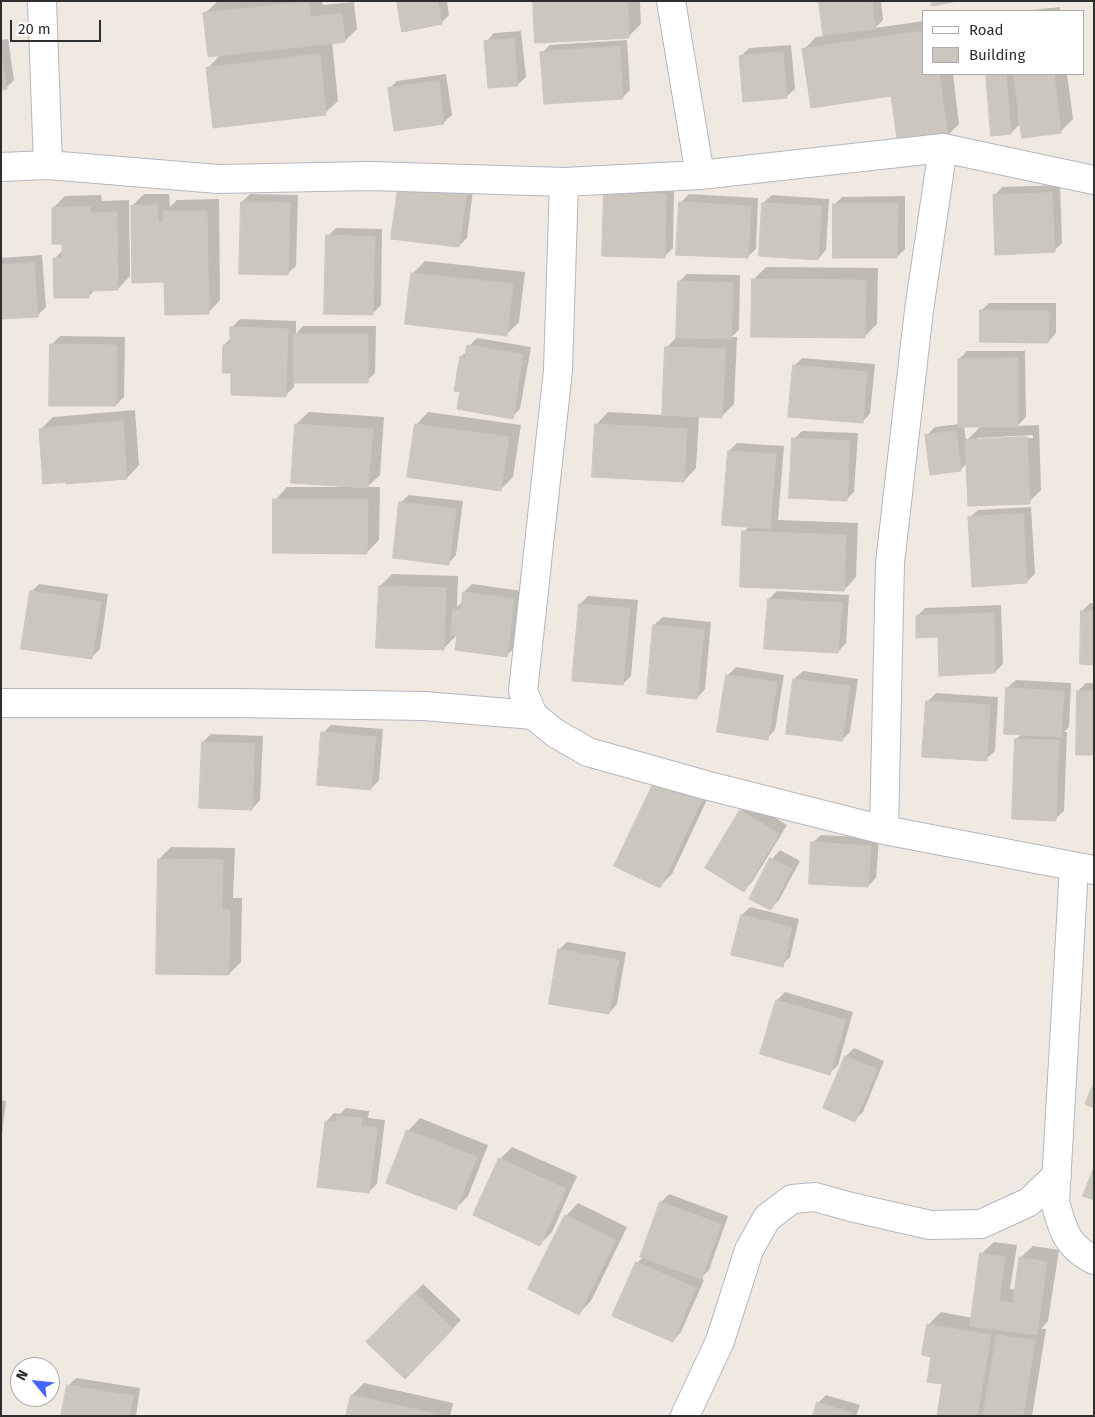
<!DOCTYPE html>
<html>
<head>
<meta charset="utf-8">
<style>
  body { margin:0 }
  #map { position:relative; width:1095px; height:1417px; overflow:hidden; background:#efe9e1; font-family:"Fira Sans",sans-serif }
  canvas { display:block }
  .frame { position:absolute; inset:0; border:2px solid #2e2e2e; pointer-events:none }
  .legend { position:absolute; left:922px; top:10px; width:162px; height:65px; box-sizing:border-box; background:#fff; border:1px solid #ababab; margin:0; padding:6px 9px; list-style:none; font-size:15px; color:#2e2e2e }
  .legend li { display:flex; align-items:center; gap:10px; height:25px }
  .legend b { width:25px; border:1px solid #ababab }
  .north { position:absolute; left:10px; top:1357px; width:50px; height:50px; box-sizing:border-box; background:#fff; border:1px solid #ababab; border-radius:50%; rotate:298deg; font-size:14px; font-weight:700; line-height:20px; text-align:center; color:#2e2e2e }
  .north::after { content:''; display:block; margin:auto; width:18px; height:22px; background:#4264fb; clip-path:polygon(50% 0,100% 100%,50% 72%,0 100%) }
  .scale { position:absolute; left:10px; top:20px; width:91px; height:22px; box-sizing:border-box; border:2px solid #2e2e2e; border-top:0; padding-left:6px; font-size:15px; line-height:18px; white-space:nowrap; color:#2e2e2e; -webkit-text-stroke:4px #fff; paint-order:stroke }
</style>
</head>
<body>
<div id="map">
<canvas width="1095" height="1417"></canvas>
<div class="frame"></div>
<ul class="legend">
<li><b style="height:6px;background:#fff"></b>Road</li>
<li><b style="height:14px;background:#cbc7bf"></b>Building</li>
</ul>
<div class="north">N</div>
<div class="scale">20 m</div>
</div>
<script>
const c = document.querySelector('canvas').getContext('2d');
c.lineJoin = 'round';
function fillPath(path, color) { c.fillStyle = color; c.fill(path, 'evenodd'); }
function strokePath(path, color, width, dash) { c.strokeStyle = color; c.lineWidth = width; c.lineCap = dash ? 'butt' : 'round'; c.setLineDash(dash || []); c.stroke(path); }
fillPath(new Path2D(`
  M322,1L323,5L354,2L357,29L345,41L332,42L338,101L325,113L208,68L221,54L204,14L217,2Z
  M398,1H447L449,15L441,23Z
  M534,1H640L641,24L629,36Z
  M821,1H881L883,20L875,28L924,21V74H953L959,124L947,136L892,95L803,50L816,37L824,36Z
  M1060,7V11H1022Z
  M521,31L526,77L517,85L486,42L494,33Z
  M8,39L14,80L6,88L1,89V40Z
  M627,40L630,90L622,98L542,53L550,45Z
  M791,45L795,89L786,97L741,56L749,48Z
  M446,74L452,115L443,123L389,89L397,81Z
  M987,74H1067L1073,119L1060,132L1020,109L1018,110L1019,125L1011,133L992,135Z
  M474,182L467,238L459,246L393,238Z
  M1060,185L1062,243L1054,251L994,196L1002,187Z
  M674,186L673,248L664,257L605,193Z
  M144,194H169L170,207L177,200L219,199L220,300L208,313L166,281L132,206Z
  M250,194L298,195L296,266L287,274L242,202Z
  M689,194L758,198L756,249L747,257L681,202Z
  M101,195L102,201L129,200L130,276L118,289H96L89,296L54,259L63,250V243L53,208L65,196Z
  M772,195L829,199L826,250L818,259L763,203Z
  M905,196V249L897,257L834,205L842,197Z
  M336,228L382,229L381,305L372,314L328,236Z
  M42,255L46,307L38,315L1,318V258Z
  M425,261L525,272L519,322L507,334L413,273Z
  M766,267L878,268L877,324L865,336L753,280Z
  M687,274L740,275L739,330L731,337H737L734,404L722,416L699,415L696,468L684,481L596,425L608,412L663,415L666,348L678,336L679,282Z
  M989,303H1056V333L1048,342L981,311Z
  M240,319L296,321V334L303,326H376L375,373L367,381L294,382V387L286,395L233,372L224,345L231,338V328Z
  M60,336L125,337L124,397L116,405L51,345Z
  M477,338L531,347L520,409L512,417L462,391L461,357L468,350L469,346Z
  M967,351H1025L1026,417L1017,426L1039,425L1041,490L1029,502L967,463L960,470L927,435L935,427L959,424V359ZM964,426H981L966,441ZM1033,435V438L977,441V438Z
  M802,358L875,364L870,414L862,422L794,366Z
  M135,410L139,465L127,478L40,430L53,417Z
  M309,412L384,417L380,475L367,487H380L379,540L367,552L275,500L287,487H343V485L296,424Z
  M428,412L521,425L513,477L501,489L416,425Z
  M802,431L858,433L854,492L846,500L794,439Z
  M737,443L784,446L778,520L858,523L856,577L844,590L744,532L749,526L729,451Z
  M409,495L463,501L456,555L448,564L400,503Z
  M1031,507L1035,574L1026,582L969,518L978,510Z
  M392,574L458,576L457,607L463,601L464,592L472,584L522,591L514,648L506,656L456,633V636L443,649L380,586Z
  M39,584L108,594L100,649L92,657L31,592Z
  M777,591L849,595L846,643L838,652L769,599Z
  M588,596L638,600L631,676L623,684L580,604Z
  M1090,603H1094V663L1082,611Z
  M1001,605L1003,664L995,672L939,636L917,616L925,608Z
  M663,617L711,622L705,689L697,698L654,625Z
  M736,667L784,675L775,730L767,738L727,676Z
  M803,671L858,679L850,732L842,740L794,679Z
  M1016,680L1071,683L1069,727L1064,732H1067L1064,811L1055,819L1016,739L1022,734L1007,688Z
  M1086,683H1094V754L1078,691Z
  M936,693L998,697L995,751L986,759L928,701Z
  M331,725L383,729L379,780L371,789L323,733Z
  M211,734L263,736L260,800L252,809L203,742Z
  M657,779L713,787L672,874L659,887Z
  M749,802L787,825L752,882L744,890L706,867L741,811Z
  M821,835L879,838L876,878L868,886L812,843Z
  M171,847L235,848L233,898H242L241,962L229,974L159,859Z
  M780,850L800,861L779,900L771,908L751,898L772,859Z
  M750,907L799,919L790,957L782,965L742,915Z
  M567,942L626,952L617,1004L609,1013L559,950Z
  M785,992L853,1012L838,1065L830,1073L761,1053L777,1000Z
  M854,1048L884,1061L863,1112L854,1120L824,1107L846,1056Z
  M1,1100L6,1101L1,1143Z
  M346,1108L369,1111L368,1118L385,1120L377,1184L369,1192L326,1122L334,1113L340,1114Z
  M420,1118L488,1145L468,1196L456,1208L408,1131Z
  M512,1147L577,1176L552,1232L540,1244L500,1159Z
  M669,1194L728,1216L709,1270L701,1278L704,1280L681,1332L673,1341L637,1263L643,1257L661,1202Z
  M578,1203L627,1227L591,1301L579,1313L566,1216Z
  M994,1242L1017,1245L1010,1289L1016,1290L1020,1258L1033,1246L1059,1250L1048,1321L1041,1329H1046L1032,1416H938L944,1383L932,1356L928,1325L941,1312L973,1318L981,1254Z
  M423,1284L461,1320L405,1377L368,1342Z
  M76,1378L140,1388L136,1416H63L68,1386Z
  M364,1383L453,1403L450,1416H348L352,1395Z
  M826,1395L860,1405L856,1416H814L818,1403Z`), '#0003');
const building = new Path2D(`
  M397,1H438L442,24L402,32Z
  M533,1H628L629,38L535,43Z
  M819,1H872L875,29L823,35Z
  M931,1H958L932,6Z
  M309,2L311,17L342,13L345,42L208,57L203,13Z
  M924,31V74H939L948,137L898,145L891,96L811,108L802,49Z
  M514,39L518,86L488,88L484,41Z
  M620,47L623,99L544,104L540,52Z
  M783,52L787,98L743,102L739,56Z
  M1,53L7,89L1,90Z
  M320,54L326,115L213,128L206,68Z
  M986,74H1006L1011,134L991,136Z
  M1014,74H1054L1061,133L1022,138Z
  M439,81L444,124L394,131L388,88Z
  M399,181L467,190L459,247L391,239Z
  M604,192L666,194L665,258L602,256Z
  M1052,193L1055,252L995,255L993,195Z
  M241,202L290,203L288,275L239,274Z
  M679,202L751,206L748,258L676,255Z
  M762,203L822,206L818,260L759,256Z
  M833,204H898L897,258H833Z
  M158,205V222H163V211H207L209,314L165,315L164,282L132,283L131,206Z
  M90,207V213L117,212L118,290L89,291V298H54L53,258H62V244H52V208Z
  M326,235L375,237L373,315L324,314Z
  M34,263L38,317L1,319V265Z
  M411,273L513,284L507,336L405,324Z
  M752,279L866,280L865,338L751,337Z
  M678,281L733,283L731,339L676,338Z
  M980,310L1049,311L1048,343L980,342Z
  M230,327L288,329L286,397L231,395V373H222L223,345L230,344Z
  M294,334H368V383H294Z
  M50,344L117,345L116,406H49Z
  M467,345L523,354L513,419L457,409L460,392L454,391L460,356L465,358Z
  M665,347L726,349L722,418L662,415Z
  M1018,358V427H958V359Z
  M793,365L867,372L863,423L788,417Z
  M123,421L127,479L66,484V482L43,484L39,429Z
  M295,424L373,429L368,488L291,483Z
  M415,424L509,437L501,491L407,477Z
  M595,424L687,429L684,482L592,477Z
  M956,431L961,471L930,475L925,435Z
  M1027,437L1030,504L968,506L965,440Z
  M792,438L850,441L847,501L789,498Z
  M728,451L776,454L770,529L722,525Z
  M273,499H368L367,554L273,553Z
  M399,502L456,509L449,565L393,558Z
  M1023,514L1027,583L972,587L968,517Z
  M742,531L846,535L844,591L740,587Z
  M379,586L446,588L444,650L376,648Z
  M30,591L101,602L92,659L21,649Z
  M463,592L514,599L507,657L455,650L457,635L450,634L453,609L461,610Z
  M768,599L842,603L838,653L764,649Z
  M579,604L630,608L623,685L572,681Z
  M1081,611H1094V665L1080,664Z
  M994,613L995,673L939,676L938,637L916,638V616Z
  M653,625L704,630L697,699L647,694Z
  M726,675L777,682L768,740L717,732Z
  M793,679L850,686L842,741L786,734Z
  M1006,688L1064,691L1061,737L1004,734Z
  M1077,691H1094V755H1076Z
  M926,701L990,705L987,761L922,757Z
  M321,732L376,737L371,790L317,785Z
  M1015,739L1059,740L1056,821L1012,819Z
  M202,742L255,744L252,810L199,808Z
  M656,778L702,800L660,888L614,866Z
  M740,810L779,834L744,892L705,868Z
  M811,842L871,846L868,887L809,884Z
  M770,858L792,869L771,910L749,899Z
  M158,859L223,860L222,910H230L229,975L156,974Z
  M741,915L792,927L783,967L731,955Z
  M558,949L619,960L609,1014L549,1004Z
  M776,1000L846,1020L830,1075L760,1054Z
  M845,1056L877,1069L855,1122L823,1108Z
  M1094,1083V1108L1085,1104Z
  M337,1116L362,1118L361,1126L377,1128L369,1193L317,1187L325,1121L336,1122Z
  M407,1130L477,1157L456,1210L386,1183Z
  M499,1158L566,1189L540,1246L473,1215Z
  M1094,1168V1200L1083,1196Z
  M660,1202L721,1224L702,1279L640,1257Z
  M565,1215L616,1240L579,1315L528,1289Z
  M980,1253L1005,1257L999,1301L1013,1303L1019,1257L1047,1262L1037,1335L970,1326Z
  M636,1262L696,1288L673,1342L612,1316Z
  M415,1292L453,1329L405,1379L366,1342Z
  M927,1324L991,1335L977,1416H937L942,1384L927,1382L931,1357L922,1355Z
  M997,1335L1035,1341L1023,1416H983Z
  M67,1385L133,1396L129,1416H61Z
  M351,1395L442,1415V1416H346Z
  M817,1402L852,1413L851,1416H813Z`);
fillPath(building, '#cbc7bf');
strokePath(building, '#cbc5ba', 1);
const minor = new Path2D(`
  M42,1L48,165
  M671,1L700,175
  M1,167L48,165L218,179L370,176L564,182L700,175L943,148L1094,180
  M564,182L558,370L523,691L533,715L555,733L588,752L709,786L884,830L1094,870
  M1,703H235L424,706L533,715
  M884,830L890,563L919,310L943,148
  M1074,867L1055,1202C1063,1230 1066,1246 1094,1260
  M685,1416L720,1341L749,1250L767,1218L792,1199L815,1197L851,1207L930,1225L981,1224L1029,1202L1057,1175`);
strokePath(minor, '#b4b7c1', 30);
strokePath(minor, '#fff', 28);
</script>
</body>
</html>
